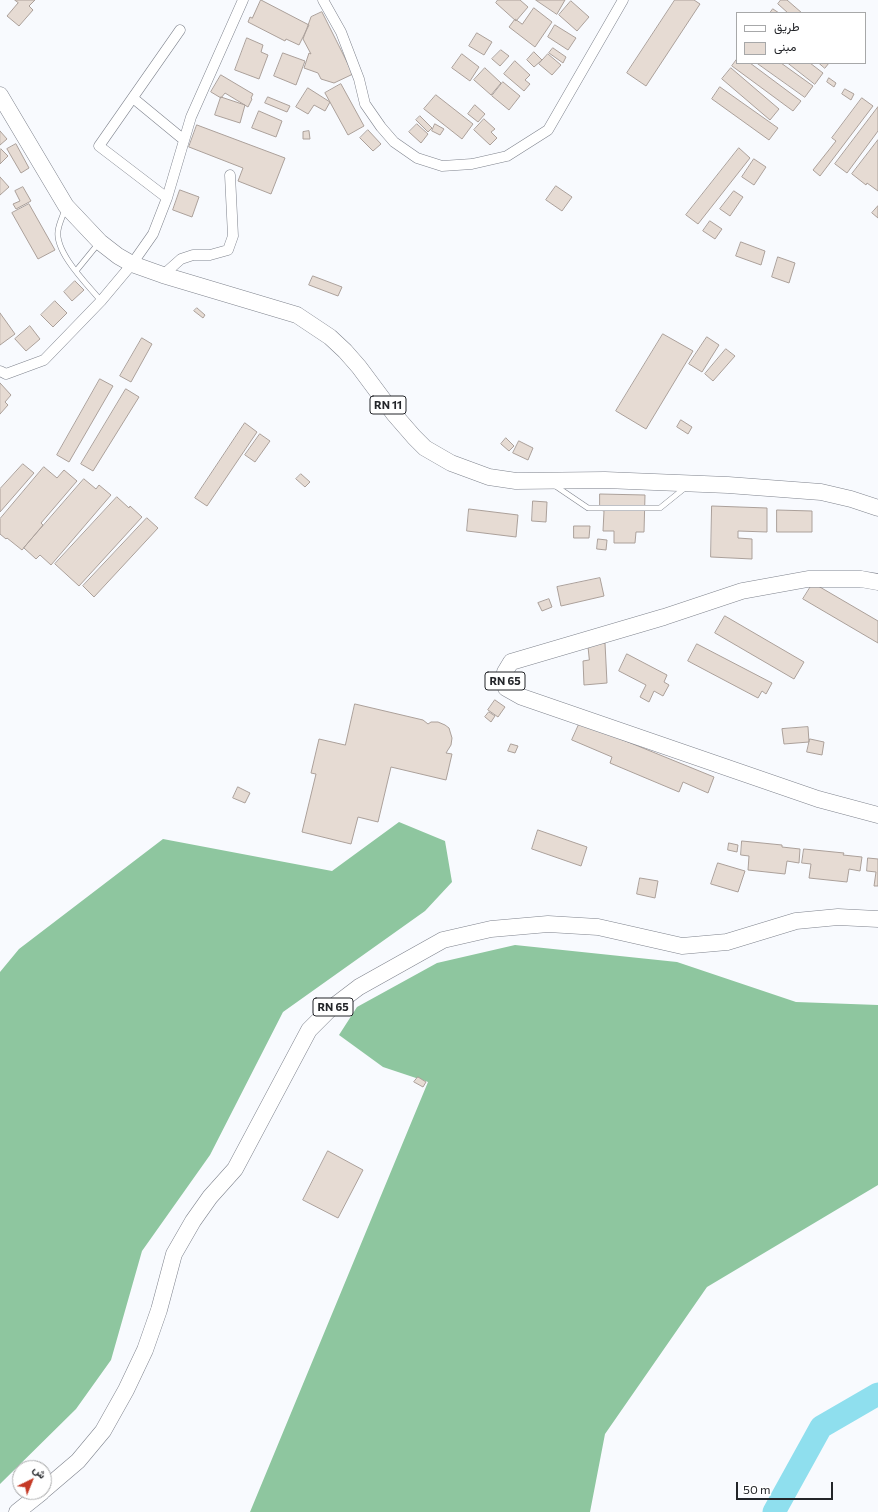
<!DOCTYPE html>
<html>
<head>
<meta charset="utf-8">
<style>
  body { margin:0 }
  #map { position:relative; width:878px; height:1512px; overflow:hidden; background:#f8fafe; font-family:Commissioner,Vazirmatn,sans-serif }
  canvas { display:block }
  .legend { position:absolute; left:736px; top:12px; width:130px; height:52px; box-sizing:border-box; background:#fff; border:1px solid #a7a8a9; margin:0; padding:5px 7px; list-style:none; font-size:12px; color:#232529 }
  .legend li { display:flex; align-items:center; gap:8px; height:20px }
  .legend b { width:20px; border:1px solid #a7a8a9 }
  .north { position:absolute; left:12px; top:1460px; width:40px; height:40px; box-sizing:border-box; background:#fff; border:1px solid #a7a8a9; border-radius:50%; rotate:43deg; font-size:11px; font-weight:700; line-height:16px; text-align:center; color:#232529 }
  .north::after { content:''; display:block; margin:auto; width:14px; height:18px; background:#c53925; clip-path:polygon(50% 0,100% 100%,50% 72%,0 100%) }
  .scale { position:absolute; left:736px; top:1482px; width:97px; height:18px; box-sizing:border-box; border:2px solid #232529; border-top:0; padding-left:5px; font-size:12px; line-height:14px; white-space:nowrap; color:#232529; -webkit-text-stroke:3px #fff; paint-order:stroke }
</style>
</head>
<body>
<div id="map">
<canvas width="878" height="1512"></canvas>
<ul class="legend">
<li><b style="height:5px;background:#fff"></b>طريق</li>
<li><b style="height:11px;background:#e6dbd3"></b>مبنى</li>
</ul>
<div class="north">ش</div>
<div class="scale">50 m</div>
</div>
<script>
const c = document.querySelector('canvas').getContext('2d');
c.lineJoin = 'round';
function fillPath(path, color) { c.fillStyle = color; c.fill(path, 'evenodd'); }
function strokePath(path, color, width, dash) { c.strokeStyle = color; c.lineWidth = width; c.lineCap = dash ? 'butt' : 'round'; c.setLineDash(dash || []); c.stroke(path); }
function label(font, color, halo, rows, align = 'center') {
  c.font = font + ' Commissioner,sans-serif'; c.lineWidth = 3; c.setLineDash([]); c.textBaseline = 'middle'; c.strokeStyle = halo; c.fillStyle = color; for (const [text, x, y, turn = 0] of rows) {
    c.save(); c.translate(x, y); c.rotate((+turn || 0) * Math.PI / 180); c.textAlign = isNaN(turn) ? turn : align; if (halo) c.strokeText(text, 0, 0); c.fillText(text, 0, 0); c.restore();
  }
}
fillPath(new Path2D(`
  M399,822L445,841L452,882L425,911L283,1012L210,1155L142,1251L111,1360L76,1409L0,1484V972L19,949L163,839L332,871Z
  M515,945L677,962L796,1002L878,1005V1185L707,1287L605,1434L590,1512H250L428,1082L383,1067L339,1035L357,1007L437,963Z`), '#8ec69f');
strokePath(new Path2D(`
  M774,1512L821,1427L878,1394`), '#8fdfee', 23);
const building = new Path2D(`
  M15,0H35L29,6L33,10L19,26L7,16L18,3Z
  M261,0L309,25L299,45L286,39L285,41L248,22L250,17L252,18Z
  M498,0H520L528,7L516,21L496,3Z
  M536,0H565L557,14Z
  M675,0H694L700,4L646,86L627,73Z
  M781,0H787L802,13H788L778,4Z
  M571,1L589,17L577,31L559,15Z
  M534,8L552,22L535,47L509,27L515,19L522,24Z
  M773,9L779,13H770Z
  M322,12L353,74L334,83L321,79L318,73L304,68L309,53L311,54L303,39L311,17Z
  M555,25L576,38L568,50L548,37Z
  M477,33L492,42L484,55L469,46Z
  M247,38L263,45L261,52L268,55L259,79L235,70Z
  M553,48L566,57L563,63L549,53Z
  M501,50L509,56L500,66L492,59Z
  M534,52L542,60L534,67L527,60Z
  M283,53L305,61L296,85L274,76Z
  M462,54L479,67L470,81L452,68Z
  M548,54L561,65L552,75L539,64Z
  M737,59V63H750L801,101L793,111L732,66Z
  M515,61L530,75L525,80L530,84L524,91L504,74Z
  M757,63H781L813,86L805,97Z
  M788,63H810L823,73L815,84Z
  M819,63H829L825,68Z
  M485,68L501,83L491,95L474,80Z
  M731,68L779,109L770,120L722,79Z
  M221,75L253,94L251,98L252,99L248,107L225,93L221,98L211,92Z
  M829,78L836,83L834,87L827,82Z
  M503,82L520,96L509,110L492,96Z
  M341,84L364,126L348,135L325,93Z
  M720,87L778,128L769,140L712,99Z
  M308,88L330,102L325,111L314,105L308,114L296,107Z
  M845,89L854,94L851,100L842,94Z
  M436,95L473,124L462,139L424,109Z
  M221,97L245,105L240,123L215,115Z
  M268,97L290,106L287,112L265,103Z
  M862,98L873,106L820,176L813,170L836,141L832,138Z
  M475,105L485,114L478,122L468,114Z
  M878,107V131L847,173L835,164Z
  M259,111L282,121L276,137L252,128Z
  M420,116L432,128L428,132L416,120Z
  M484,119L495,129L491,132L497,138L490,145L474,130Z
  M417,124L428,134L421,143L409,132Z
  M435,124L444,129L440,135L432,131Z
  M197,125L285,158L271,194L238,181L243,168L189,147Z
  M368,130L381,144L373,151L360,138Z
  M0,131L7,139L0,145Z
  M309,131L310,139H303V132Z
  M878,140V191L867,183L866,185L852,174Z
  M16,144L29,168L21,173L7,149Z
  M739,148L750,158L698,224L686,215Z
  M1,149L8,156L0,164V150Z
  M754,159L766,167L754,185L742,177Z
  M0,177L9,187L0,195Z
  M556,186L572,197L562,211L546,200Z
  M23,187L31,201L16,209L13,204L20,201L15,191Z
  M180,190L199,197L192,217L173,210Z
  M734,191L743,197L730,216L720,209Z
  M29,204L55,250L38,259L12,213Z
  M878,206V218L872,213Z
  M710,221L722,229L715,239L703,231Z
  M741,242L765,251L761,265L736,256Z
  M778,257L795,263L789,283L772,277Z
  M313,276L342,287L338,296L309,285Z
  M75,281L84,290L72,301L64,292Z
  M55,301L67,313L53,327L41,315Z
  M197,308L205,315L203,318L194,311Z
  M0,313L15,334L0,345Z
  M30,326L40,339L26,351L15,339Z
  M663,334L693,351L646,429L616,411Z
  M707,337L719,345L702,372L689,364Z
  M142,338L152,344L131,382L120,376Z
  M726,349L735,356L713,381L705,374Z
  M100,379L113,386L69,462L57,455Z
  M0,383L11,395L5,402L8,405L0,414Z
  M126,389L139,397L93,471L81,464Z
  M681,420L692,427L688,434L677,427Z
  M245,423L257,432L207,506L195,498Z
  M260,434L270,441L255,462L245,455Z
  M506,438L514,446L509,451L501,444Z
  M519,441L533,448L528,460L513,453Z
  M23,464L34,473L0,512V489Z
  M44,467L57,478L64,470L77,481L41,523L43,525L22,550L7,538L6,539L0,534V519Z
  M301,474L310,482L305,487L296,479Z
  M84,479L96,489L99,485L111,495L51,565L40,555L36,559L24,548Z
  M600,494L645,495L644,532H636L635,543H614V531H603L604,511L600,510Z
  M117,497L129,508L130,506L142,517L79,586L55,564Z
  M533,501L547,502L546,522L532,521Z
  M712,506L767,508V532L738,531V538L752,539V559L711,557Z
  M469,509L518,515L516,537L467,531Z
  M777,510L812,511V532H777Z
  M147,518L158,528L94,597L83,586Z
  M574,526H590L589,538H574Z
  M598,539L607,540L606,550L597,549Z
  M600,578L604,596L561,606L557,587Z
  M813,583L878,621V643L803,599Z
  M549,599L552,607L542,611L538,603Z
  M725,616L804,662L794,679L715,633Z
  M588,643H605L607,683L584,685L583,661L589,660Z
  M697,644L772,683L766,694L762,691L758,698L688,661Z
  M627,654L667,675L664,682L669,685L663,696L654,691L649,702L640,697L646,685L619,671Z
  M495,700L505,707L498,717L488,710Z
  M355,704L423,720L428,724L431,722H438L445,725L449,728L452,738L451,745L446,753L452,754L446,780L391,767L378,822L358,817L351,844L302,832L316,774L311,773L319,739L345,745Z
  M489,712L495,716L491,722L485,717Z
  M581,720L611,735L714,777L708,793L683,782L679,792L610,763L612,757L572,740Z
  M808,727L809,742L784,744L782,729Z
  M810,739L824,742L822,755L807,752Z
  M511,744L518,746L515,753L508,751Z
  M238,787L250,793L245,803L233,798Z
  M538,830L587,847L581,866L532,849Z
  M742,841L782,845V847L800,849L799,863L787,861L785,874L748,870L749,856L741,855Z
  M729,843L738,845L737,852L728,850Z
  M804,849L844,853L843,855L862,857L860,871L849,869L847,882L809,878L811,864L802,863Z
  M868,858L878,859V886H874L876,872L867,871Z
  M718,863L745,871L738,892L711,884Z
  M640,878L658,881L655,898L637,894Z
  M418,1077L426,1082L423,1087L414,1082Z
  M328,1151L363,1170L338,1218L303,1200Z`);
fillPath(building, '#e6dbd3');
strokePath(building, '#aba09a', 1);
const lane = new Path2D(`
  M65,209C63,216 59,223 58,231C55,253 88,285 101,301
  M76,271L98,244
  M554,485L588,508H660L686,487`);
const street = new Path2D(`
  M323,0L341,32L359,79L365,104L381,127L394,142L417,158L442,166L472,164L507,156L548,130L623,0
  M133,98L184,140
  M167,198L99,146L180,30
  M163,275L181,259L193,255H210L228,250L233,236L230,175
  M0,371L6,374L44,360L101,301L132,264L153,234L167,198L191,117L243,0`);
const primary = new Path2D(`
  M0,95L66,206L100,242L118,256L132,264L163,275L297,315L330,337L345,351L359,367L394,414L414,437L425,448L451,463L489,477L516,481L605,480L728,485L821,492L851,499L878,508
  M878,582L861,579H808L742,591L664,617L511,662L505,672L506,688L522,697L818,799L878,815
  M44,1490L78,1461L103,1431L126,1390L145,1350L159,1310L174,1254L193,1221L210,1197L235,1169L309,1030L330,1009L359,987L443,940L491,929L548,924L598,927L682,946L727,942L796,921L838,917L878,919
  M17,1512L42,1492`);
strokePath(lane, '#7f838d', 6);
strokePath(street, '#7f838d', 11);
strokePath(primary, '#7f838d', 17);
strokePath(lane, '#fff', 5);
strokePath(street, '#fff', 10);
strokePath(primary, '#fff', 16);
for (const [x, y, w] of [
  [388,405,36],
  [505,681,40],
  [333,1007,40]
]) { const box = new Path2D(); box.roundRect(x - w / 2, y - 9, w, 18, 3); c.fillStyle = '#fff'; c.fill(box); strokePath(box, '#232529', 1); }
label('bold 11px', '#232529', null, [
  ["RN 11",388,405],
  ["RN 65",505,681],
  ["RN 65",333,1007]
]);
</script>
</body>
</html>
